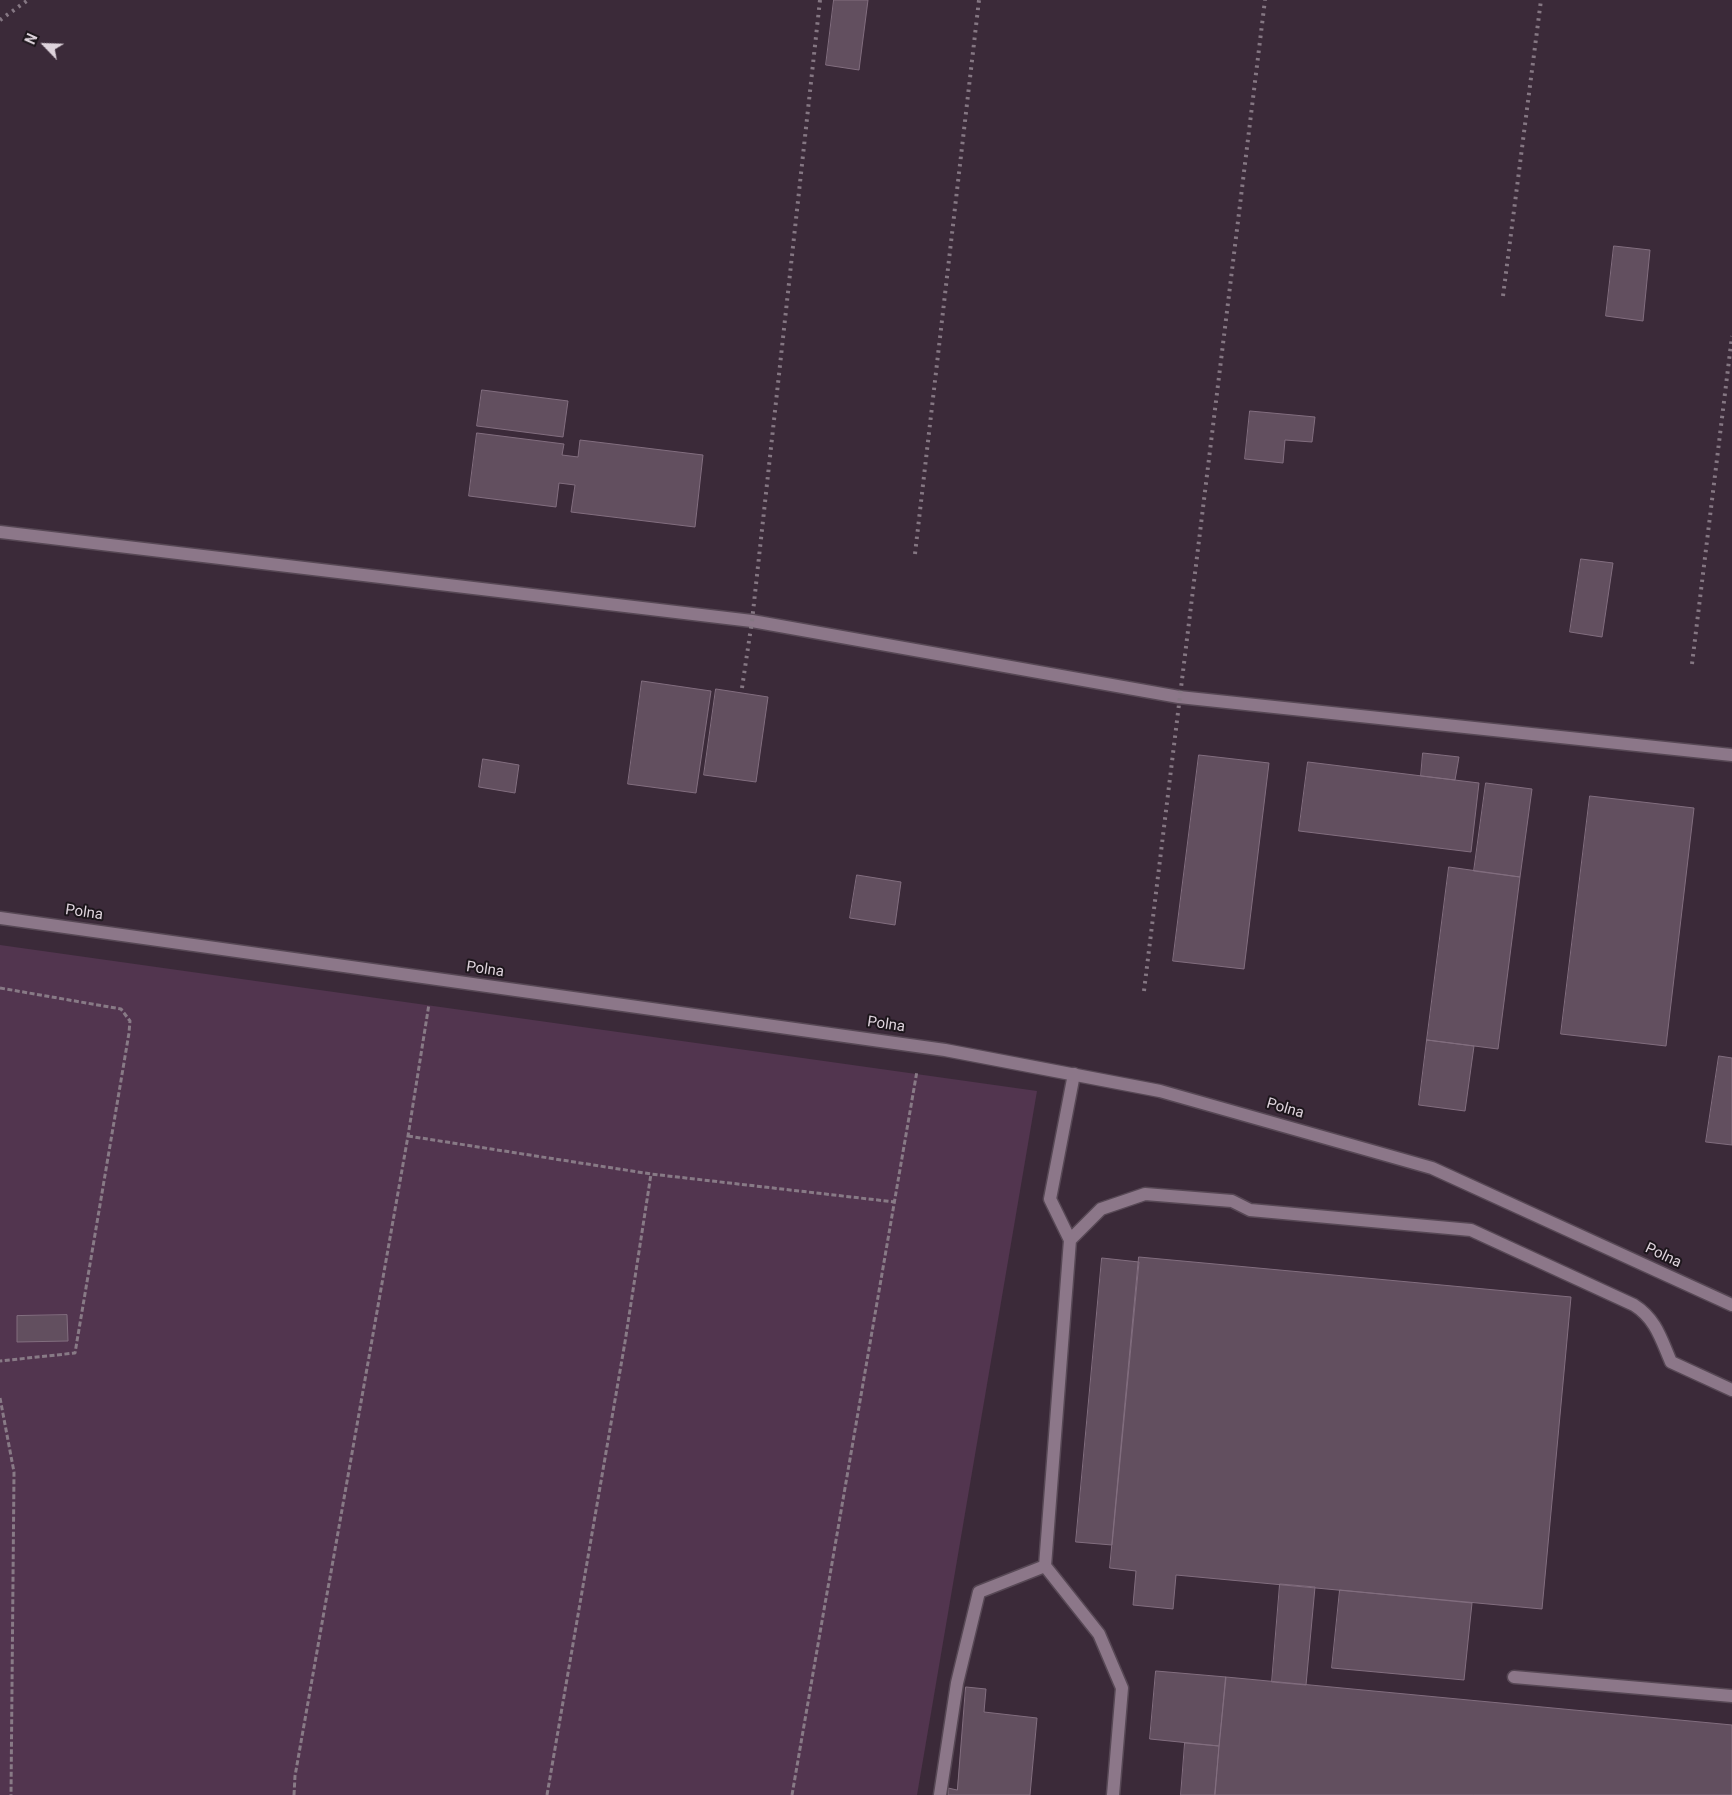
<!DOCTYPE html>
<html>
<head>
<meta charset="utf-8">
<style>
  body { margin:0 }
  #map { position:relative; width:1732px; height:1795px; overflow:hidden; background:#3b2a39; font-family:Roboto,sans-serif }
  canvas { display:block }
  .north { position:absolute; left:20px; top:20px; width:50px; height:50px; -webkit-text-stroke:4px #1d161c; paint-order:stroke; rotate:294deg; font-size:14px; font-weight:700; line-height:20px; text-align:center; color:#ded3dc }
  .north::after { content:''; display:block; margin:auto; width:18px; height:22px; background:#ded3dc; clip-path:polygon(50% 0,100% 100%,50% 72%,0 100%) }
</style>
</head>
<body>
<div id="map">
<canvas width="1732" height="1795"></canvas>
<div class="north">N</div>
</div>
<script>
const c = document.querySelector('canvas').getContext('2d');
c.lineJoin = 'round';
function fillPath(path, color) { c.fillStyle = color; c.fill(path, 'evenodd'); }
function strokePath(path, color, width, dash) { c.strokeStyle = color; c.lineWidth = width; c.lineCap = dash ? 'butt' : 'round'; c.setLineDash(dash || []); c.stroke(path); }
function label(font, color, halo, rows, align = 'center') {
  c.font = font + ' Roboto,sans-serif'; c.lineWidth = 4; c.setLineDash([]); c.textBaseline = 'middle'; c.strokeStyle = halo; c.fillStyle = color; for (const [text, x, y, turn = 0] of rows) {
    c.save(); c.translate(x, y); c.rotate((+turn || 0) * Math.PI / 180); c.textAlign = isNaN(turn) ? turn : align; if (halo) c.strokeText(text, 0, 0); c.fillText(text, 0, 0); c.restore();
  }
}
fillPath(new Path2D(`
  M0,945L1037,1091L917,1795H0Z`), '#52354f');
const building = new Path2D(`
  M834,0H868L859,70L826,65Z
  M1614,246L1650,250L1643,321L1606,316Z
  M482,390L568,401L563,437L477,426Z
  M1250,411L1315,417L1312,442L1285,440L1283,463L1245,459Z
  M477,433L564,444L562,455L578,457L580,440L703,455L695,527L571,512L575,485L559,483L556,507L469,496Z
  M1581,559L1613,563L1602,637L1570,632Z
  M642,681L711,691L696,793L628,784Z
  M716,689L768,697L756,782L704,775Z
  M1423,753L1459,757L1455,780L1421,776Z
  M1199,755L1269,763L1244,969L1173,961Z
  M483,759L519,765L515,793L479,787Z
  M1308,762L1479,783L1471,852L1299,831Z
  M1486,783L1532,789L1520,877L1474,871Z
  M1590,796L1694,808L1666,1046L1561,1034Z
  M1449,867L1520,877L1498,1049L1427,1040Z
  M857,875L901,882L895,925L850,918Z
  M1427,1040L1474,1046L1465,1111L1419,1105Z
  M1719,1056L1732,1058V1145L1706,1142Z
  M1139,1257L1571,1297L1542,1609L1176,1575L1173,1609L1133,1605L1136,1571L1110,1568Z
  M1102,1258L1139,1262L1112,1545L1076,1542Z
  M67,1315L68,1341L17,1342V1316Z
  M1280,1584L1315,1587L1306,1685L1272,1682Z
  M1340,1590L1472,1603L1464,1680L1332,1668Z
  M1156,1671L1226,1677L1219,1746L1150,1739Z
  M1226,1677L1732,1725V1795H1215Z
  M966,1687L986,1689L984,1712L1037,1718L1030,1795H948V1788L957,1790Z
  M1185,1743L1219,1746L1215,1795H1181Z`);
fillPath(building, '#624f5f');
strokePath(building, '#826e7f', 1);
const lane = new Path2D(`
  M0,532L752,621L1179,697L1732,755
  M1070,1240L1050,1199L1074,1074
  M1514,1677L1732,1696
  M940,1795L957,1683L979,1592L1045,1566
  M1113,1795L1122,1688L1099,1634L1045,1566L1070,1240L1101,1209L1145,1194L1232,1201L1250,1210L1471,1230L1634,1305C1656,1319 1661,1339 1671,1362L1732,1390`);
const street = new Path2D(`
  M0,918L945,1050L1160,1091L1432,1168L1732,1305`);
strokePath(lane, '#574855', 15);
strokePath(street, '#574855', 15);
strokePath(new Path2D(`
  M0,988L121,1009L130,1021L129,1033L75,1353L0,1361
  M408,1136L651,1174L895,1202
  M0,1398L14,1472L11,1795
  M294,1795L295,1776L408,1136L429,1004
  M547,1795L625,1342L651,1174
  M792,1795L917,1071`), '#887a86', 3, [5, 2.5]);
strokePath(lane, '#8c7789', 12);
strokePath(street, '#8c7789', 12);
strokePath(new Path2D(`
  M0,20L28,0
  M1503,296L1541,0
  M915,554L979,0
  M1692,664L1732,336
  M742,688L752,621L820,0
  M1144,991L1265,0`), '#857783', 4, [2.5, 5]);
label('15px', '#ded3dc', '#1d161c', [
  ["Polna",84,913,8],
  ["Polna",485,970,8],
  ["Polna",886,1025,8],
  ["Polna",1285,1109,16],
  ["Polna",1663,1256,25]
]);
</script>
</body>
</html>
